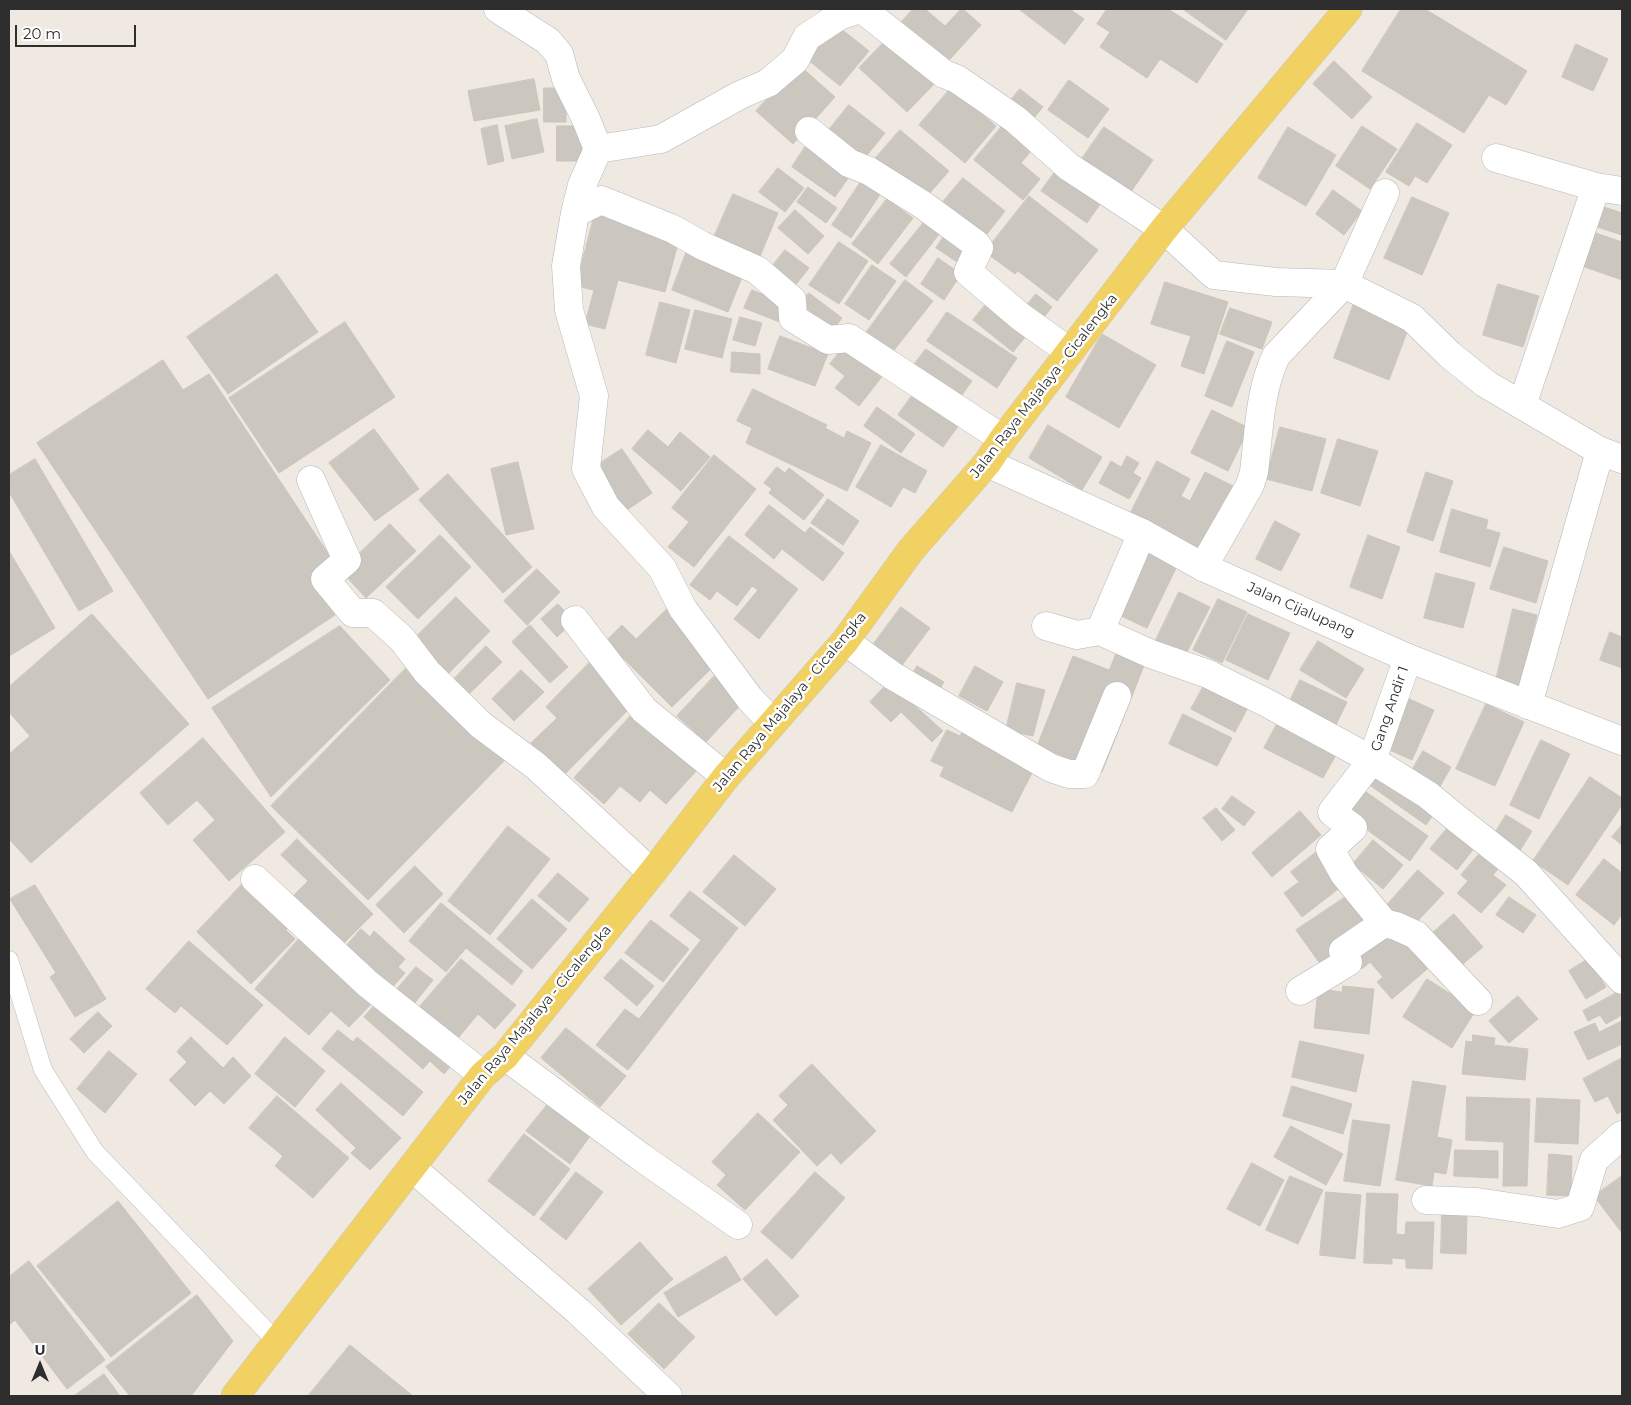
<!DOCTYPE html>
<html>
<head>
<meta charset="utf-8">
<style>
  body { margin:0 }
  #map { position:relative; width:1631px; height:1405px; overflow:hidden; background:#efe9e1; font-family:Montserrat,sans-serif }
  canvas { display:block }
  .frame { position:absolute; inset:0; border:10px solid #2e2e2e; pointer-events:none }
  .north { position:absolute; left:15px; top:1340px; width:50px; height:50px; -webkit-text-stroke:4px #fff; paint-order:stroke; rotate:0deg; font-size:14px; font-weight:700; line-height:20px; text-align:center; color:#2e2e2e }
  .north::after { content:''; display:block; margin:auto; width:18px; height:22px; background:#2e2e2e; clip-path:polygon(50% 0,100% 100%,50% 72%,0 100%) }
  .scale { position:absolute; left:15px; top:25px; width:121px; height:22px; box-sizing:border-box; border:2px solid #2e2e2e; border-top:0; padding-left:6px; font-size:15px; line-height:18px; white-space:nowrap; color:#2e2e2e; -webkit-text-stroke:4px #fff; paint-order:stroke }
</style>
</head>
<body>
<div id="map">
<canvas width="1631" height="1405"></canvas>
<div class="frame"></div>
<div class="north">U</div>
<div class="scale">20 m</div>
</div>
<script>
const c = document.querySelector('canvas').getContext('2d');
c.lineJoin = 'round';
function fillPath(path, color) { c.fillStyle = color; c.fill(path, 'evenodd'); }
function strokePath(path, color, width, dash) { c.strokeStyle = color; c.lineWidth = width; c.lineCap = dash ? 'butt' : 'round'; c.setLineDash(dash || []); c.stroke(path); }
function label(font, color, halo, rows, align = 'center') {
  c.font = font + ' Montserrat,sans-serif'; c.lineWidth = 5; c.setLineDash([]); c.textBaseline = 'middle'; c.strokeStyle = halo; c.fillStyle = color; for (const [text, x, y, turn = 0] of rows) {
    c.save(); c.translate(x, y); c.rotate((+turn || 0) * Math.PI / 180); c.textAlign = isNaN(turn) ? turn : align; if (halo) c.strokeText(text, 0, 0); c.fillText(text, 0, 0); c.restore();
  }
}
const building = new Path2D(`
  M913,9H925L945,26L961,9H963L981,25L942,68L897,27Z
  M1019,9H1070L1084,19L1065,44Z
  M1107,9H1168L1223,44L1197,83L1160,59L1147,78L1100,47L1110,32L1097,24Z
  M1183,9H1248L1226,40Z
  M1401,9H1425L1527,71L1506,105L1489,95L1464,133L1362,71Z
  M835,24L869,51L840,86L807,59Z
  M887,39L941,77L907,112L859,68Z
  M1576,44L1608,59L1593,91L1562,77Z
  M1334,61L1372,97L1352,119L1313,84Z
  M799,65L835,97L793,144L756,111Z
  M534,79L540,110L474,121L468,91Z
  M1069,80L1109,109L1088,138L1048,110Z
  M544,88H566V122H544Z
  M951,88L996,126L965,163L919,125Z
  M1020,89L1043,107L1028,125L1005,107Z
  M849,105L885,133L859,165L823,137Z
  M537,119L544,152L512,159L505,126Z
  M1008,119L1031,151L1021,163L1040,179L1023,200L974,160Z
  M1417,123L1452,145L1427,183L1415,176L1409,186L1386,172Z
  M497,125L504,161L488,165L481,129Z
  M557,126H582V161H557Z
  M1362,126L1397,149L1370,189L1336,166Z
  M1104,127L1153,160L1128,196L1079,163Z
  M1288,127L1336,155L1306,206L1258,178Z
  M900,130L949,171L922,202L873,161Z
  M805,147L849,177L835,197L792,167Z
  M1060,165L1105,197L1087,223L1041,191Z
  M778,168L804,188L785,212L759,192Z
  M963,178L1005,211L980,243L937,209Z
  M862,180L881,193L851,238L832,225Z
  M808,187L837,208L826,223L797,202Z
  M1333,190L1362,211L1344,235L1316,214Z
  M733,194L778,213L756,266L710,246Z
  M1029,196L1098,250L1057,301L1018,271L1015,274L985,252Z
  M1412,197L1449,213L1422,275L1384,258Z
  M887,199L913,218L878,264L852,244Z
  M1604,207L1622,213V235L1597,227Z
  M795,210L824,236L808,254L778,228Z
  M595,213L680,236L665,292L618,280L605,329L585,324L594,290L576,286Z
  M925,221L940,233L906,277L890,264Z
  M949,228L976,247L963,266L936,248Z
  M1593,232L1622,242V280L1582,266Z
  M839,242L868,261L839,304L809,285Z
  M688,248L745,270L728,312L672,290Z
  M785,250L809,268L790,292L766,274Z
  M938,258L961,274L944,300L921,284Z
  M872,265L896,281L869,320L845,304Z
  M277,274L318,332L228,394L187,337Z
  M905,280L933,301L891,354L865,334Z
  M1165,282L1228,302L1204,374L1181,366L1191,336L1151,324Z
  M1498,284L1539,296L1523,347L1483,335Z
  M752,290L789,305L782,323L744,308Z
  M809,293L842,318L828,336L795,310Z
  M1036,294L1052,307L1037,326L1021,312Z
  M991,298L1031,330L1013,352L973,320Z
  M660,302L690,310L676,363L646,355Z
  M1354,303L1410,324L1389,380L1334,358Z
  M1230,308L1272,322L1262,349L1220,334Z
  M695,310L732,319L722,358L685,349Z
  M947,312L1017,358L997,388L927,341Z
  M740,317L762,323L755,346L733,340Z
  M345,322L395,397L279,473L229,398Z
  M1102,334L1156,365L1119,428L1066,397Z
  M780,336L828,354L815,386L768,369Z
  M1227,341L1254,352L1232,407L1205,396Z
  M845,345L884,374L859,406L835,388L845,376L830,364Z
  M926,349L972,381L956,403L910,370Z
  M732,352L760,354V374L731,372Z
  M163,360L183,390L209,374L337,567L313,582L335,615L208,699L37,443Z
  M919,386L964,418L943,447L898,415Z
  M753,389L827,425L825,428L844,438L847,431L871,443L847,491L746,443L752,428L737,421Z
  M877,407L915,434L901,453L864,426Z
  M1212,410L1249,428L1228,471L1191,453Z
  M1048,425L1102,457L1082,490L1029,458Z
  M1280,427L1326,439L1312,491L1266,479Z
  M374,429L419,489L375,521L329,463Z
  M648,430L668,447L680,432L710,457L681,491L632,449Z
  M1338,439L1378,451L1360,506L1321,493Z
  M881,445L927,471L915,493L903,487L891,507L856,487Z
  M622,449L652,493L624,512L594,467Z
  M714,455L756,489L694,567L668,547L689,522L672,508Z
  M1127,456L1139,463L1133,473L1141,478L1129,499L1099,483L1111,461L1121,467Z
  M35,459L113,591L79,611L9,492V475Z
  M1157,461L1190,479L1181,496L1190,501L1205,472L1239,489L1206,552L1130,514Z
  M518,462L534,529L506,535L491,469Z
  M777,467L785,473L789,468L824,495L804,520L769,493L772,489L764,483Z
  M1426,472L1453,481L1433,541L1407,532Z
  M448,474L532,567L503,593L419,500Z
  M828,499L859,521L843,545L811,523Z
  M769,505L805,533L810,527L844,553L823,581L782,549L774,559L745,535Z
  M1452,509L1488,520L1486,529L1500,533L1490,567L1440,552Z
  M1275,521L1300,534L1281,571L1256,559Z
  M390,524L416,551L366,598L341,571Z
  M440,535L471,567L418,619L386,587Z
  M1368,535L1400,547L1382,599L1350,587Z
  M729,536L798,589L759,639L734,619L758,590L752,586L737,606L717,591L710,600L690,585Z
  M1504,547L1548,561L1536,603L1490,589Z
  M1142,550L1177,566L1147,628L1121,616L1138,581L1129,577Z
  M9,551L55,628L9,656Z
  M537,569L560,592L527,625L504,601Z
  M1436,573L1475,583L1463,628L1424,618Z
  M1179,592L1210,607L1184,658L1154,644Z
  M456,597L490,631L446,676L412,641Z
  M1218,599L1247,612L1222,663L1193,650Z
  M558,604L574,621L557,637L541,619Z
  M901,607L930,628L897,672L869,650Z
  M668,608L720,660L672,707L606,641L622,625L636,639Z
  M1513,609L1537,615L1520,686L1496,680Z
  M92,614L189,724L31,863L9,839V754L30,736L9,712V687Z
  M1248,614L1290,633L1268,680L1226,660Z
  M530,625L568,667L550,683L512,642Z
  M340,626L390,680L271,797L212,708Z
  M1610,632L1622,637V668L1600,660Z
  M1318,641L1364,669L1346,698L1300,670Z
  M486,646L502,662L467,696L452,681Z
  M1119,647L1147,658L1102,772L1037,746L1073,656L1109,670Z
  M590,662L633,705L564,775L531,743L557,718L546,707Z
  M408,666L505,760L368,900L271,806Z
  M917,666L944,682L936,695L910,679Z
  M975,666L1003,682L987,711L959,696Z
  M521,670L544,692L514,721L492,699Z
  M720,670L748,697L706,742L677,716Z
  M892,679L911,702L943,731L932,742L901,712L891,722L870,702Z
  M1207,680L1250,704L1235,732L1191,709Z
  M1300,680L1347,702L1334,729L1287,707Z
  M1017,683L1045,690L1033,736L1006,730Z
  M1407,698L1434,710L1412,760L1385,748Z
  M1486,704L1524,722L1495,786L1456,769Z
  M636,710L699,768L666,804L650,790L640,802L620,786L604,804L574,778Z
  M1183,714L1232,738L1217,766L1169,744Z
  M1277,724L1291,732L1295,724L1340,748L1323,778L1264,748Z
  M947,730L960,736L963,731L1035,767L1012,812L940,776L944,767L931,761Z
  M203,738L285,832L229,881L193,840L215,820L197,800L168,825L140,793Z
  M1541,740L1570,754L1539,819L1510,805Z
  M1423,751L1451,767L1438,790L1410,774Z
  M1378,770L1436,811L1426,825L1368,784Z
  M1590,777L1622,798V805L1568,885L1533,861Z
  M1362,789L1428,836L1410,861L1344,813Z
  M1232,796L1255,812L1244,826L1222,809Z
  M1216,808L1235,830L1222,841L1203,818Z
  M1300,811L1321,835L1272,877L1252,853Z
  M1506,815L1532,831L1516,857L1490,841Z
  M1450,825L1476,846L1457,870L1430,849Z
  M1622,825V845L1612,837Z
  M508,826L550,859L490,935L448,901Z
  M297,839L373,914L338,949L289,900L308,881L281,855Z
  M1373,840L1403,865L1383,889L1353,864Z
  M1320,849L1346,883L1302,917L1284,893L1299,882L1291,872Z
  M1480,853L1498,869L1493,875L1506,885L1481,913L1457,893L1468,881L1461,875Z
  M734,855L776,889L745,926L703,892Z
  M1604,859L1622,873V914L1614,925L1576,895Z
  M415,866L443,894L404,933L376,905Z
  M1418,870L1444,893L1412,927L1387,905Z
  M558,873L589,899L569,922L538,896Z
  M248,878L294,921L286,930L295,939L251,984L197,932Z
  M35,885L106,999L75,1017L50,977L56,973L10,899Z
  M690,891L738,928L628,1070L596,1045L625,1009L639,1019L701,940L670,916Z
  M1350,894L1372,925L1326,972L1296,930Z
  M1509,897L1536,915L1523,933L1496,915Z
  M532,899L567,929L532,969L497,939Z
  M441,903L523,971L512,985L466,948L446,972L409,941Z
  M1454,914L1483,947L1457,969L1428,937Z
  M651,920L689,949L663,982L625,953Z
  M1386,927L1432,965L1392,999L1377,982L1383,977L1370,962L1362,969L1352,957Z
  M361,929L370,937L374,931L405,959L398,967L405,973L388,992L342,951Z
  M304,933L378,997L349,1027L331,1011L309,1035L255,989Z
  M189,941L263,1005L227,1045L181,1006L175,1013L146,989Z
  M461,959L516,1005L495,1029L478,1014L454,1043L416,1011Z
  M621,959L654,986L637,1006L604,978Z
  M1588,959L1606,987L1586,999L1569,971Z
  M416,967L433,980L410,1009L392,995Z
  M1427,979L1476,1010L1452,1048L1403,1017Z
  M1343,986L1374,989L1369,1034L1314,1028L1318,989L1342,992Z
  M1620,991L1622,994V1015L1606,1024L1600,1015L1588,1021L1583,1011Z
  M1518,996L1538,1019L1509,1043L1489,1021Z
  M381,998L454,1062L444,1074L430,1061L423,1069L364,1017Z
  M98,1012L112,1026L84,1053L70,1039Z
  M1622,1021V1044L1588,1060L1574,1032L1595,1023L1599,1032Z
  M566,1028L626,1076L600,1107L541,1058Z
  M338,1030L353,1042L357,1037L423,1092L403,1116L322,1049Z
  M1473,1035L1495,1038L1494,1045L1528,1049L1525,1080L1462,1074L1466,1041L1472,1042Z
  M191,1037L223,1068L233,1057L251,1076L224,1104L210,1091L195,1106L169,1080L187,1062L177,1052Z
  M285,1037L325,1071L295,1107L255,1074Z
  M1300,1041L1364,1055L1356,1092L1292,1077Z
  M109,1051L137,1074L105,1113L77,1089Z
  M1622,1058V1111L1617,1114L1608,1096L1595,1102L1583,1079Z
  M812,1064L876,1131L841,1164L831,1153L817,1166L773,1120L788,1105L779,1096Z
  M1413,1081L1446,1086L1437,1137L1452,1140L1446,1174L1434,1172L1432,1186L1396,1180Z
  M341,1083L401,1138L370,1170L351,1153L356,1148L316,1110Z
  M1292,1086L1352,1104L1343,1134L1283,1116Z
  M277,1096L349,1158L313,1198L275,1166L283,1156L249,1128Z
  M1467,1097L1530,1099L1527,1186H1503L1504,1142L1466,1140Z
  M1537,1098L1580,1100L1578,1144L1535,1142Z
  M548,1104L590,1136L570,1164L526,1131Z
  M758,1113L800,1152L745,1210L717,1185L726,1175L712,1162Z
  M1353,1120L1390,1125L1380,1186L1344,1181Z
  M1291,1126L1343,1154L1326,1185L1274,1157Z
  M524,1134L570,1169L534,1216L488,1181Z
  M1455,1150L1498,1151V1178L1454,1176Z
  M1549,1154L1572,1156L1571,1196L1547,1195Z
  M1252,1163L1284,1180L1260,1226L1227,1209Z
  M576,1172L603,1192L566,1240L540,1219Z
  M815,1172L845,1198L792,1259L761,1232Z
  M1290,1176L1323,1190L1298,1244L1266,1230Z
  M1622,1176V1233L1594,1196Z
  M1326,1192L1361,1195L1355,1259L1320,1255Z
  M1367,1193L1398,1194L1396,1234L1405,1235L1406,1222H1434L1432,1269L1406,1268V1259L1392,1258V1264L1364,1263Z
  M118,1201L191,1293L111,1357L37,1266Z
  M1442,1214H1467L1466,1254L1441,1253Z
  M640,1242L673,1279L621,1325L588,1289Z
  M726,1256L741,1280L678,1317L664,1293Z
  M767,1259L799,1296L776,1316L743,1279Z
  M29,1261L105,1360L67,1389L15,1320L9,1325V1277Z
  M197,1295L233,1341L191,1396H130L106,1367Z
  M659,1303L695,1337L664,1369L628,1334Z
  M350,1345L413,1396H308Z
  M104,1374L120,1396H74Z`);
fillPath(building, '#cbc7bf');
strokePath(building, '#cbc5ba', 1);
const lane = new Path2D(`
  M9,960L43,1070L95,1152L276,1341`);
const street = new Path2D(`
  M498,9L548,41L559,54L566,79L586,119L598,149L582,185L575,213L566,266L569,310L594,396L586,469L606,507L662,568L683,609L750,699L772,722
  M862,9L944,74L957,79L1015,119L1069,167L1164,229L1214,275L1276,282L1344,284L1412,318L1450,355L1486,384L1600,451L1622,459
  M809,131L849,163L869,171L923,205L976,244L979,248L968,272L1021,317L1070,352
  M598,149L661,139L740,95L768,83L795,60L807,37L839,16L860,9
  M1496,158L1596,187L1522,405
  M1596,187L1622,191
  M575,213L601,200L673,229L703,246L757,270L792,300L793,318L828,340L849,338L1003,439
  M311,480L347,560L325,579L353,613H373L402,639L427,672L481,725L536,766L652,873
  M1203,567L1250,485L1254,472C1259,433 1259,392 1276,356L1344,284L1385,193
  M575,620L644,710L726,777
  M1046,626L1077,635L1100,631L1151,654L1208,674L1265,702L1372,760L1428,795L1456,818L1526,873L1622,980
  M1100,631L1142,533
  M845,641L893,676L1051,768L1069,774H1085L1117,696
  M1408,658L1372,760L1332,812L1353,828L1330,849L1344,874L1384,923L1396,926L1416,935L1478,1001
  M1528,705L1600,451
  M255,879L368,984L483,1075
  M1300,991L1348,962L1343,951L1384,923
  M505,1056L641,1157L738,1225
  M412,1168L578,1311L668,1396
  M1426,1200L1477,1202L1558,1214L1580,1207L1594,1160L1622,1135`);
const secondary = new Path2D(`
  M987,463L1142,533L1203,567L1365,639L1408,658L1622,741`);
const primary = new Path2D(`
  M235,1396L483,1075L505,1056L652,873L726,777L845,641L911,550L987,463L1003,439L1164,229L1348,9`);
strokePath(lane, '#b4b7c1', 19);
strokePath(street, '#b4b7c1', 29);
strokePath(secondary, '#b4b7c1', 29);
strokePath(primary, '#c9c9c9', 29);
strokePath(lane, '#fff', 18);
strokePath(street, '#fff', 28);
strokePath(secondary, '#fff', 28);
strokePath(primary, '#f2d163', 28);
label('14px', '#2e2e2e', '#fff', [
  ["Jalan Raya Majalaya - Cicalengka",1044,386,-52],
  ["Jalan Cijalupang",1301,610,24],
  ["Jalan Raya Majalaya - Cicalengka",790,702,-50],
  ["Gang Andir 1",1390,709,-71],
  ["Jalan Raya Majalaya - Cicalengka",535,1015,-50]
]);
</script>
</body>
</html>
